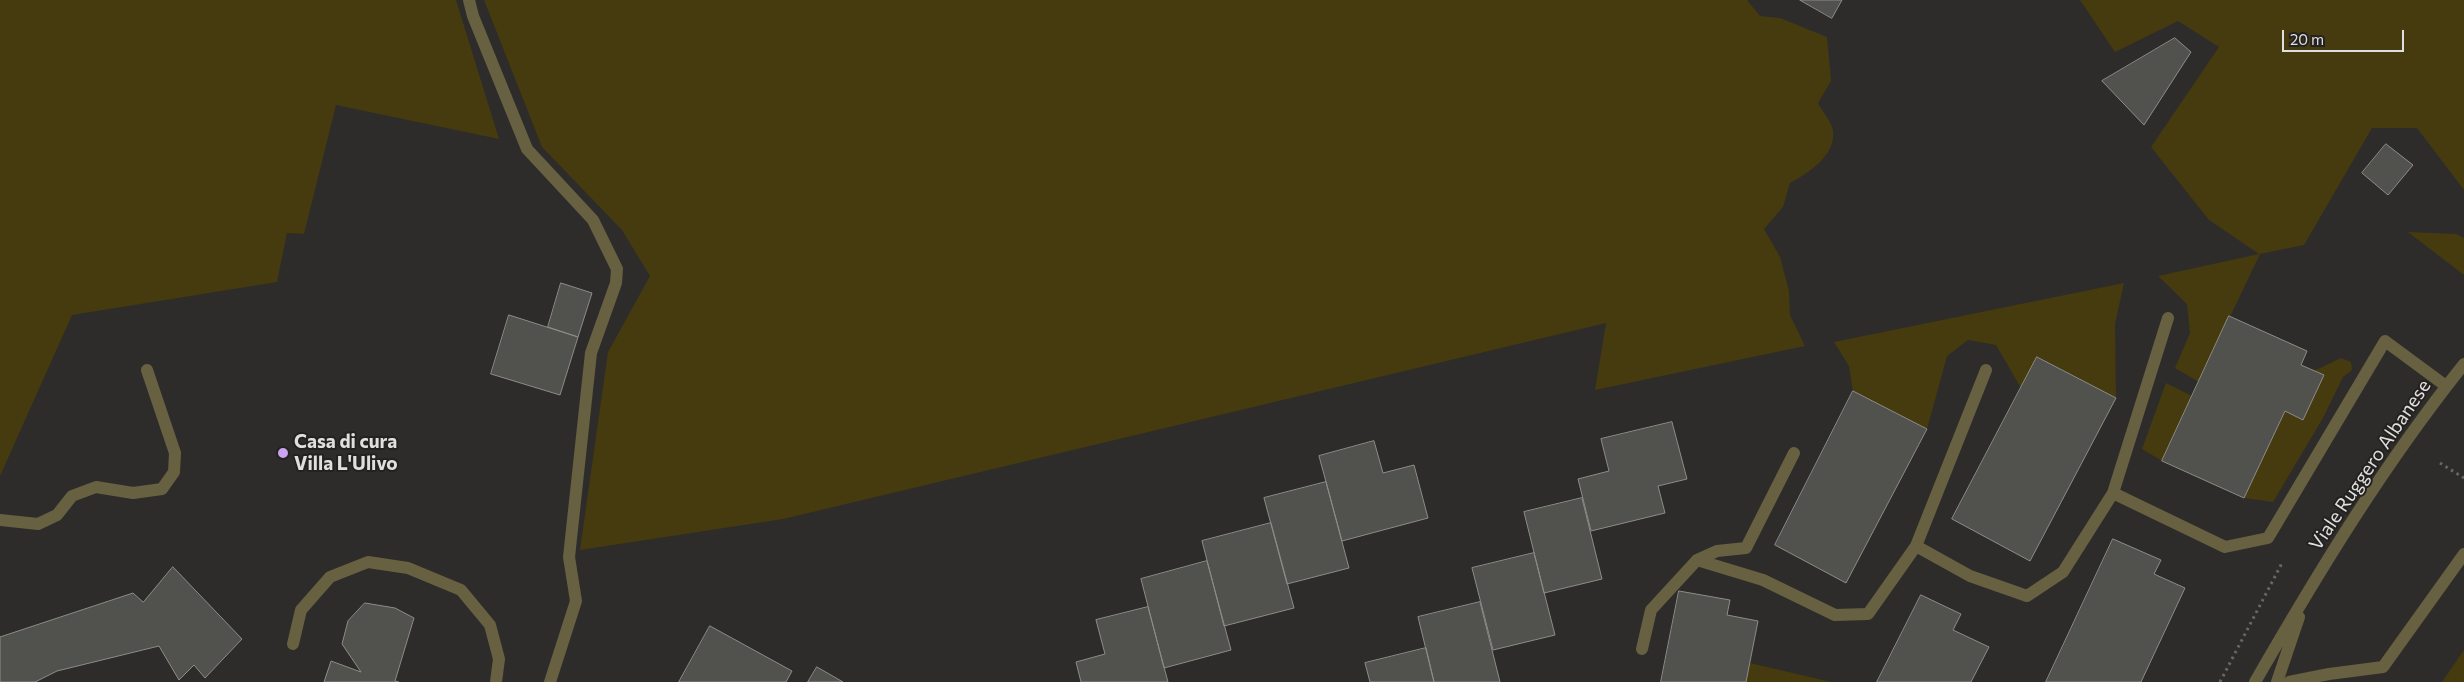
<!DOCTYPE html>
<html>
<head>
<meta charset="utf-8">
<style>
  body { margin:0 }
  #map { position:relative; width:2464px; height:682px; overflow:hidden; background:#2d2c2a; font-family:Commissioner,sans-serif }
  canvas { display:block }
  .scale { position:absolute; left:2282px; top:30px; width:122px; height:22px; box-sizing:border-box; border:2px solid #e0dfde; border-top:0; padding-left:6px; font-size:15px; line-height:18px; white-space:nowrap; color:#e0dfde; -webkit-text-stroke:4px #232220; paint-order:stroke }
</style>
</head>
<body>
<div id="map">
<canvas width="2464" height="682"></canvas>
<div class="scale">20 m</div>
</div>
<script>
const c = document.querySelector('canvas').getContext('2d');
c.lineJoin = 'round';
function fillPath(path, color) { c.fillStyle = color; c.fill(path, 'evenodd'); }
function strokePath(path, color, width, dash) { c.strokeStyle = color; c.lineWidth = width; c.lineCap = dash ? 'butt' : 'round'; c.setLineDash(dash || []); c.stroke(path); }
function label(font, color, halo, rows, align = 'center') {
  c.font = font + ' Commissioner,sans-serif'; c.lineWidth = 4; c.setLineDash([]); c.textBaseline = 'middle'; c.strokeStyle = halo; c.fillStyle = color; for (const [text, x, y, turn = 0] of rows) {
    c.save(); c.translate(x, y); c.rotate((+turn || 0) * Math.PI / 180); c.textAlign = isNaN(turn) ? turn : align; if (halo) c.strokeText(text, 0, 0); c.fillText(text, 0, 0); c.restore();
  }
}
fillPath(new Path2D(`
  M0,0H456L499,139L336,105L304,234L287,233L277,282L72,315L0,476Z
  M484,0H1747L1760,16L1780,18L1827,37L1831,81L1818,103C1822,111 1832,122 1833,131C1836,156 1808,173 1790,183L1783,207L1764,229L1780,257L1789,291L1790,315L1805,346L1595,390L1606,323L783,519L580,550L608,352L650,276L622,230L542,147Z
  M2080,0H2464V190L2417,128H2372L2304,245L2260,254L2199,382L2175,368L2190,333L2187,304L2158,276L2259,254L2209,220L2151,147L2219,47L2178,21L2115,52Z
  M2408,232L2456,234L2464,238V275Z
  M2124,283L2115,324L2116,398L2038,357L2021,388L1996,345L1968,340L1947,356L1927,429L1853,391L1849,366L1834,342Z
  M2341,358L2351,362L2352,370L2343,377L2323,418L2273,502L2244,498L2285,411L2303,419L2324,375L2314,371Z
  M2166,383L2192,396L2162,461L2142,449Z
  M2464,650V682H2442Z
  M1750,663L1831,682H1746Z`), '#453b0f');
const building = new Path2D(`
  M1800,0H1842L1832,18Z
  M2175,38L2191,52L2144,125L2102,81Z
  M2386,144L2413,165L2388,195L2362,173Z
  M561,283L592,293L578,337L548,327Z
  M509,315L578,337L560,395L491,374Z
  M2229,316L2307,351L2301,365L2324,375L2303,420L2285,411L2244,498L2162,461Z
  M2037,357L2116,398L2030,561L1952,519Z
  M1853,391L1927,429L1846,583L1775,545Z
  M1672,422L1687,479L1658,486L1665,513L1591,531L1578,479L1609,471L1601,439Z
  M1374,441L1383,473L1414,465L1428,518L1342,541L1319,456Z
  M1326,482L1349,568L1287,584L1264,498Z
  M1582,498L1602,579L1544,593L1524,512Z
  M1271,523L1294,608L1224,626L1202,541Z
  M2113,539L2161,560L2154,574L2185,588L2141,682H2046Z
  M1534,553L1555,635L1493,650L1472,568Z
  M1207,561L1231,650L1164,668L1141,579Z
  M173,567L242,639L205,678L194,665L179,680L159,646L57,671L35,682H0V637L133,593L143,602Z
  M1679,591L1730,600L1727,615L1758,621L1746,682H1661Z
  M1921,595L1961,614L1953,630L1989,647L1971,682H1877Z
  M1480,602L1500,682H1434L1418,617Z
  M365,603L395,608L414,618L395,681L399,682H324L331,661L361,672L342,644L348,621Z
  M1148,607L1168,682H1081L1076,662L1105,654L1096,620Z
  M710,626L792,671L786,682H679Z
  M1426,648L1434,682H1370L1365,663Z
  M817,667L843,682H808Z`);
fillPath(building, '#51514e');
strokePath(building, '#8d8c89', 1);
strokePath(new Path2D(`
  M2440,463L2464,478
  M2220,682L2282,563`), '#686765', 3, [2.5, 4]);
strokePath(new Path2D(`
  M469,0L473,16L527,149L593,220L617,269L616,283L591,353L569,557L576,601L550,682
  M1794,453L1746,548L1717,551L1697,560L1763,580L1835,615L1868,614L1916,546L1970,576L2027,596L2063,572L2113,493L2225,547L2268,538L2385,341L2446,386
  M2113,493L2168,318
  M0,520L38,524L57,515L72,496L96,487L133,493L162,489L174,472L175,453L147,370
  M1916,546L1986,370
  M293,644L301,610L330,577L368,562L408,568L461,590L490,625L499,659L496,682
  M1642,649L1651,610L1697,560
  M2289,682L2329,674L2383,667L2464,554`), '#676041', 12);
strokePath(new Path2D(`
  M2255,682C2319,571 2384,464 2464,364
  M2277,682L2299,617`), '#676041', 12);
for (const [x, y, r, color] of [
  [283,453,6,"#c8a5ee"]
]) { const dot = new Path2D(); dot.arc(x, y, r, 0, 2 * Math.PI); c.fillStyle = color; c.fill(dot); strokePath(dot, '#232220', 2); }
label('bold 19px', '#e0dfde', '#232220', [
  ["Casa di cura",294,442],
  ["Villa L'Ulivo",294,464]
], 'left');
label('19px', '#e0dfde', '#232220', [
  ["Viale Ruggero Albanese",2370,465,-56]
]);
</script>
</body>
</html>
